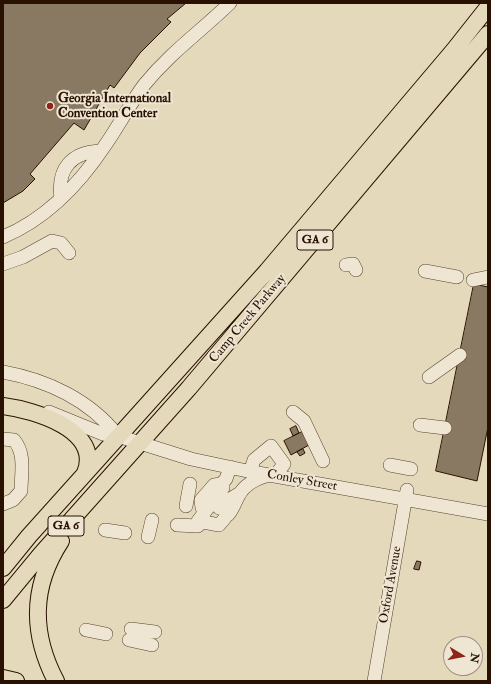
<!DOCTYPE html>
<html>
<head>
<meta charset="utf-8">
<style>
  body { margin:0 }
  #map { position:relative; width:491px; height:684px; overflow:hidden; background:#e5d9bc; font-family:"IM FELL Double Pica",serif }
  canvas { display:block }
  .frame { position:absolute; inset:0; border:4px solid #281100; pointer-events:none }
  .north { position:absolute; left:443px; top:636px; width:40px; height:40px; box-sizing:border-box; background:#eee6d3; border:1px solid #9f917f; border-radius:50%; rotate:100deg; font-size:11px; font-weight:700; line-height:16px; text-align:center; color:#281100 }
  .north::after { content:''; display:block; margin:auto; width:14px; height:18px; background:#8f2418; clip-path:polygon(50% 0,100% 100%,50% 72%,0 100%) }
</style>
</head>
<body>
<div id="map">
<canvas width="491" height="684"></canvas>
<div class="frame"></div>
<div class="north">N</div>
</div>
<script>
const c = document.querySelector('canvas').getContext('2d');
c.lineJoin = 'round';
function fillPath(path, color) { c.fillStyle = color; c.fill(path, 'evenodd'); }
function strokePath(path, color, width, dash) { c.strokeStyle = color; c.lineWidth = width; c.lineCap = dash ? 'butt' : 'round'; c.setLineDash(dash || []); c.stroke(path); }
function label(font, color, halo, rows, align = 'center') {
  c.font = font + ' "IM FELL Double Pica",serif'; c.lineWidth = 4; c.setLineDash([]); c.textBaseline = 'middle'; c.strokeStyle = halo; c.fillStyle = color; for (const [text, x, y, turn = 0] of rows) {
    c.save(); c.translate(x, y); c.rotate((+turn || 0) * Math.PI / 180); c.textAlign = isNaN(turn) ? turn : align; if (halo) c.strokeText(text, 0, 0); c.fillText(text, 0, 0); c.restore();
  }
}
const building = new Path2D(`
  M3,3H186L167,19L171,22L140,53L114,88L110,85L84,130L74,123L30,174L35,179L23,191L3,203Z
  M474,284L488,287V427L477,481L436,471Z
  M296,426L299,433L293,436L290,429Z
  M302,432L309,445L291,455L284,441Z
  M303,449L305,453L300,456L297,452Z
  M417,561L421,562L419,570L414,569Z`);
fillPath(building, '#8a7962');
strokePath(building, '#281100', 1);
const minor = new Path2D(`
  M61,198C57,169 71,152 101,151
  M3,237C46,219 81,182 106,144C119,125 130,104 144,85C171,52 200,32 230,3
  M3,264L23,257L52,241L61,243L69,253
  M346,265L353,264L356,270
  M425,271L457,277
  M473,280L488,277
  M3,372C47,380 90,400 118,436
  M429,377L460,355
  M49,412L103,434L118,436L191,459L252,472L488,514
  M293,412L304,421L323,461
  M420,425L445,428
  M3,439L14,440C26,454 21,474 21,491L13,500L3,504
  M390,465L411,469
  M250,472L254,460L271,446L284,464L275,476
  M186,506L190,484
  M202,508L201,500L214,485L221,484
  M219,508L222,504L240,493
  M228,515C234,508 235,502 239,495C245,484 258,478 269,475
  M198,521L223,488V482L226,479L230,467
  M198,521L219,525L225,518
  M177,525L198,526
  M105,530L125,533
  M148,537L152,520
  M131,629L155,632
  M86,630L106,634
  M129,640L152,645
  M374,681L407,490`);
const major = new Path2D(`
  M3,406C34,410 103,430 85,473
  M3,568L29,536L267,271L454,50L488,7
  M3,600L41,554L189,388L488,34
  M3,678L16,681
  M56,681C31,633 31,587 61,541`);
strokePath(minor, '#57432f', 14);
strokePath(major, '#281100', 18);
strokePath(minor, '#eee6d3', 13);
strokePath(major, '#e5d9bc', 16);
for (const [x, y, r, color] of [
  [50,106,4,"#8f2418"]
]) { const dot = new Path2D(); dot.arc(x, y, r, 0, 2 * Math.PI); c.fillStyle = color; c.fill(dot); strokePath(dot, '#eee6d3', 1.5); }
for (const [x, y, w] of [
  [315,240,36],
  [66,526,36]
]) { const box = new Path2D(); box.roundRect(x - w / 2, y - 10, w, 20, 3); c.fillStyle = '#eee6d3'; c.fill(box); strokePath(box, '#281100', 1); }
label('bold 12px', '#281100', null, [
  ["GA 6",315,240],
  ["GA 6",66,526]
]);
label('bold 13px', '#281100', '#eee6d3', [
  ["Georgia International",58,99],
  ["Convention Center",58,114]
], 'left');
label('13px', '#281100', '#eee6d3', [
  ["Camp Creek Parkway",248,319,-50],
  ["Conley Street",302,481,10],
  ["Oxford Avenue",391,585,-80]
]);
</script>
</body>
</html>
